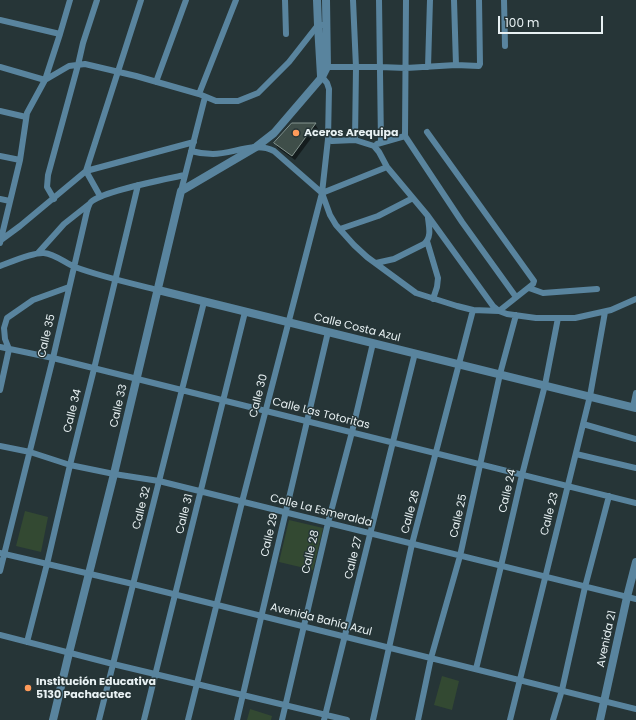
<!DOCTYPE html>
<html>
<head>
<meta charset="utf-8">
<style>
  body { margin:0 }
  #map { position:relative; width:636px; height:720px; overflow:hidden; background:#263537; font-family:Poppins,sans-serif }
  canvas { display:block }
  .scale { position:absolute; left:498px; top:16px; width:105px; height:18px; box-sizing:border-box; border:2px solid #e8f1f3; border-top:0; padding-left:5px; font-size:12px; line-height:14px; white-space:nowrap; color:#e8f1f3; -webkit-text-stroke:3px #263537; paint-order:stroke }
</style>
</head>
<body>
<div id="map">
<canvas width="636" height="720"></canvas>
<div class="scale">100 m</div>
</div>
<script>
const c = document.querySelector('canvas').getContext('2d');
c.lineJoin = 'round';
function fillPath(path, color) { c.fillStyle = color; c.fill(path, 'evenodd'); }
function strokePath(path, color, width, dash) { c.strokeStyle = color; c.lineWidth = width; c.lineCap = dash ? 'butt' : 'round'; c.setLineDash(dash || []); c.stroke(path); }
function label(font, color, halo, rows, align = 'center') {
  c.font = font + ' Poppins,sans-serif'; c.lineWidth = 3; c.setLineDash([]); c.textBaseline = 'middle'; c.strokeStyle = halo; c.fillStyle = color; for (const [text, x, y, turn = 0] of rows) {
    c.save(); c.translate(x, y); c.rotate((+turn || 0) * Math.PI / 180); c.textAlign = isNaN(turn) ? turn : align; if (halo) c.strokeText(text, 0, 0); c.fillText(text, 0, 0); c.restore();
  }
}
fillPath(new Path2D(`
  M25,511L48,517L41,552L16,546Z
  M289,520L323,528L313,570L279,562Z
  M442,676L459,681L452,710L434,705Z
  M250,709L272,716L271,720H247Z`), '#334932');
fillPath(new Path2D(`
  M293,124H315L318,129L295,160L278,148L275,143Z`), '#0007');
const building = new Path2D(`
  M292,123H316L292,156L274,143Z`);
fillPath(building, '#3f4e49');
strokePath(building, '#84948f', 1);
strokePath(new Path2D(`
  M285,0L286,34
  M353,0L356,67L355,140
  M379,0L381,143
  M406,0L405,136L462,222L516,297
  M454,0L456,65
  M504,0L505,46
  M0,20L60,34
  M0,67L45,80L69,66L85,64L136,76L199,94L216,101H238L258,93L289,62L318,25H326
  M327,67H380L406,68L456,65L479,66L480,64L479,0
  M428,67L430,0
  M156,82L186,0
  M199,94L236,0
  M0,111L26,117
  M328,139L332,141L355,140L374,146L379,152L387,167L428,216L493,306L499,311L507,314L536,318H575L611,310L636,299
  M377,144L405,136
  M191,151C198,153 206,154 213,154C233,154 255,141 274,151L322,193L330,215L336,225L354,245L367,257L416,293L457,306L473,310L499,311L533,284L534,281L427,132
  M0,156L20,160
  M181,191L205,97
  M322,193L387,167
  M100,196L86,171L141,0
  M0,199L10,201
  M54,199L47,187L48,175L78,65L83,43L97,0
  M340,229L378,216L413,198
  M0,239L1,240L20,226L86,171L194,142
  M427,241L438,278L437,287L433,299
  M0,243L20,160L27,113L45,80L60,34L70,0
  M38,253L64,224L88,205
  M376,263L394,259L424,244C432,237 429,227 428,218
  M0,266C11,262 33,252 44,253C55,254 65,263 75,267C102,277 130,283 158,290
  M529,288L543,293L597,289
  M0,347L53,358L636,503
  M0,390L9,349L5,339L4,328L7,318L33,300L69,287
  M633,407L636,393
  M583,424L636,439
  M0,446L30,452L70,465L114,474L159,481L636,599
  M576,454L636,468
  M0,553L133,584L636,709
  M0,571L53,358L87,211C88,208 89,204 91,202C102,191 167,179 185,175
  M0,635L113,664L347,720
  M27,642L47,564L70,465L94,369L138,185
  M476,669L501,566L522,475L545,385L558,318
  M99,720L204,302
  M144,720L245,312
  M188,720L242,502L322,193L328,139L329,89L327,83L322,77
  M237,720L328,332
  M282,720L328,523L352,432L373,343
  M324,720L415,353
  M373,720L412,544L473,310
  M418,720L431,658L460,556L500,374L516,315
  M510,720L590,396L605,312
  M553,720L562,690L585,587L609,496`), '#59849e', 6);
strokePath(new Path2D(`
  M317,0L318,25L321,76
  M158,290L636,408
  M53,720L69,653L114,474L181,191L256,147L274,133L322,77L327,67L326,0
  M600,720L627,597L636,562`), '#59849e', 8);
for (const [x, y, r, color] of [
  [296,133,4,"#ff9b5a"],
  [28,688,4,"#ff9b5a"]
]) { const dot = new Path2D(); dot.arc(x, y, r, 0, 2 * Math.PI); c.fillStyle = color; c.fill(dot); strokePath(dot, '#263537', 1.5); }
label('bold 11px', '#e8f1f3', '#263537', [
  ["Aceros Arequipa",304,133],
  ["Institución Educativa",36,682],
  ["5130 Pachacutec",36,695]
], 'left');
label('11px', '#e8f1f3', '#263537', [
  ["Calle Costa Azul",357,328,14],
  ["Calle 35",47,336,-77],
  ["Calle 30",259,396,-76],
  ["Calle 33",119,406,-77],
  ["Calle 34",73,411,-76],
  ["Calle Las Totoritas",321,414,14],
  ["Calle 24",508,491,-77],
  ["Calle 32",142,508,-76],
  ["Calle La Esmeralda",321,511,14],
  ["Calle 26",411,512,-75],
  ["Calle 31",185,514,-76],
  ["Calle 23",550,514,-76],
  ["Calle 25",459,516,-77],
  ["Calle 29",270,535,-77],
  ["Calle 28",311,552,-77],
  ["Calle 27",354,558,-76],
  ["Avenida Bahía Azul",321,620,14],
  ["Avenida 21",607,639,-78]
]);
</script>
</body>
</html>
